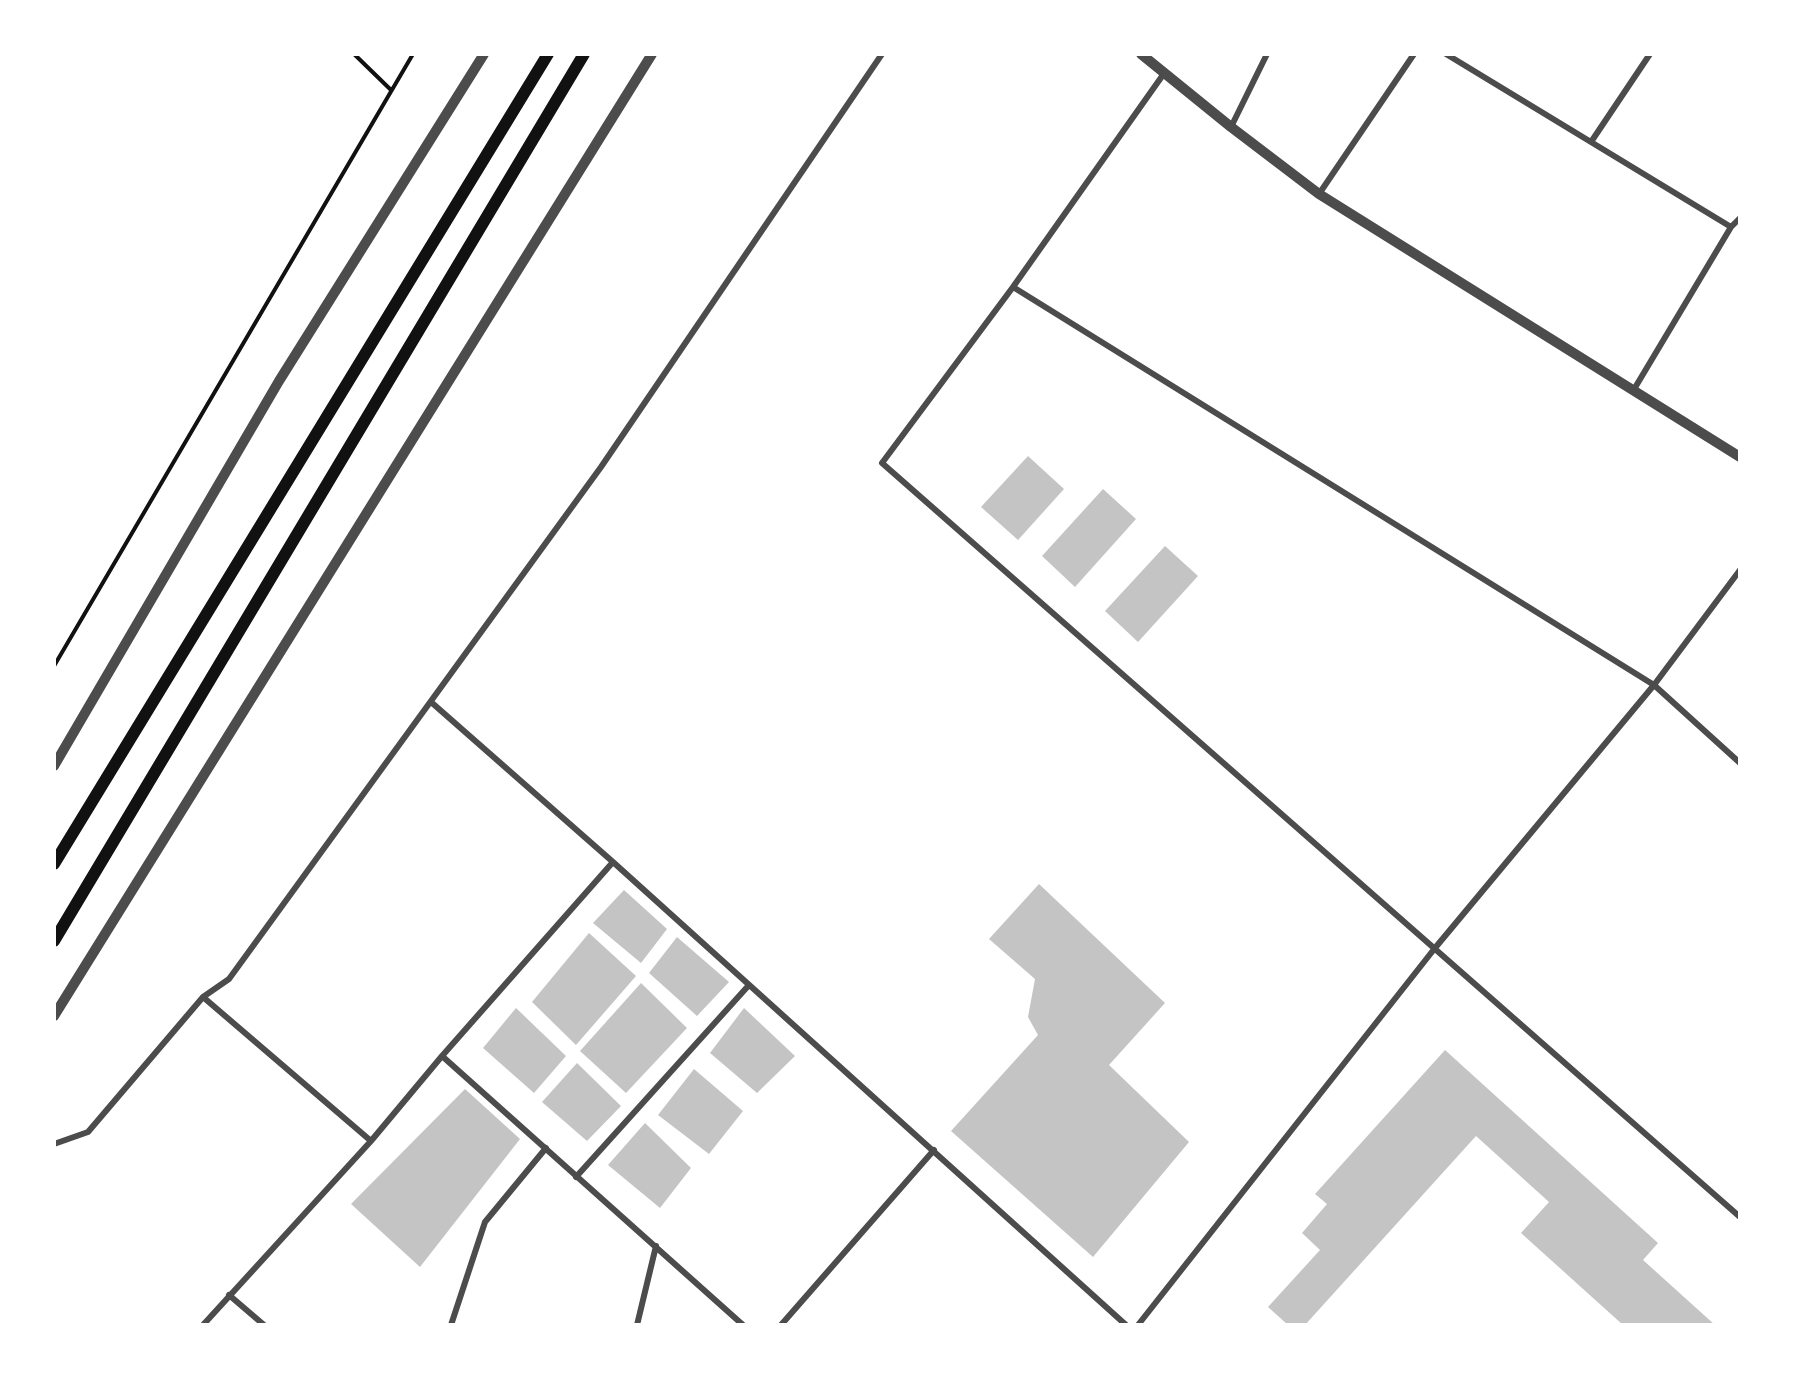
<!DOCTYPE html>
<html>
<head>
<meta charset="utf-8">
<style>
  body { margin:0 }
  #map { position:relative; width:1794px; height:1379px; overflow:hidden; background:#fff; font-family:"Source Sans 3",sans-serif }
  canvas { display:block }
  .frame { position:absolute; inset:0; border:56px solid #fff; pointer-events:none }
</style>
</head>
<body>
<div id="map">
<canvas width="1794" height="1379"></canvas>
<div class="frame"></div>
</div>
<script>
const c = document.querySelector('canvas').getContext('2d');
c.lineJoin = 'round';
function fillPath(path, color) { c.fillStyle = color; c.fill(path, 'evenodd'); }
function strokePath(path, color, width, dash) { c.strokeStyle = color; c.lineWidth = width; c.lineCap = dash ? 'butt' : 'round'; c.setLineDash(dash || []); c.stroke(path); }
fillPath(new Path2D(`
  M1028,456L1064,489L1018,540L981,507Z
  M1103,489L1136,519L1075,587L1042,556Z
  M1165,546L1198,576L1138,642L1105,611Z
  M1039,884L1165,1003L1109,1065L1189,1142L1093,1257L951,1131L1038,1035L1028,1017L1035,979L989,939Z
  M624,890L667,929L641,963L593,923Z
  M589,933L636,976L576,1045L532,1002Z
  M677,937L729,982L697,1016L649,973Z
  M641,983L687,1028L626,1093L580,1051Z
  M516,1008L566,1056L534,1093L483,1048Z
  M744,1008L795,1056L757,1093L710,1053Z
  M1445,1050L1658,1243L1643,1260L1715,1325H1623L1521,1233L1549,1202L1476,1136L1305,1325H1288L1268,1307L1320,1250L1302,1233L1327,1204L1315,1194Z
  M577,1063L621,1106L587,1141L542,1102Z
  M694,1069L743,1111L709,1154L658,1115Z
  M465,1089L520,1139L420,1267L351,1204Z
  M645,1123L691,1168L660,1208L608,1165Z`), '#c4c4c4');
strokePath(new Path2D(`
  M354,54L391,90
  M54,666L413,54`), '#111', 4);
strokePath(new Path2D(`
  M1446,54L1731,227
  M1165,72L1013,287L882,463L1740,1217
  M1231,127L1267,54
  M1591,142L1650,54
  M1319,194L1414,54
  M1013,287L1654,685L1740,763
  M1633,391L1731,227L1740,218
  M431,702L613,862
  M203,997L371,1141
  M442,1056L743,1325
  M54,1144L88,1132L203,997L229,979L601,467L882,54
  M576,1177L749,985
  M229,1295L264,1325
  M203,1325L371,1141L442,1056L613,862L1126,1325
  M451,1325L485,1222L546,1148
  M637,1325L656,1246
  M781,1325L934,1150
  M1138,1325L1435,948L1654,685L1740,570`), '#4c4c4c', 6);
strokePath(new Path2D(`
  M1141,54L1231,127L1319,194L1740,457
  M54,766L279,381L484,54
  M54,1016L652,54`), '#4c4c4c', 10);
strokePath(new Path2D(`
  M54,864L548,54
  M54,941L584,54`), '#111', 12);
</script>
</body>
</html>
